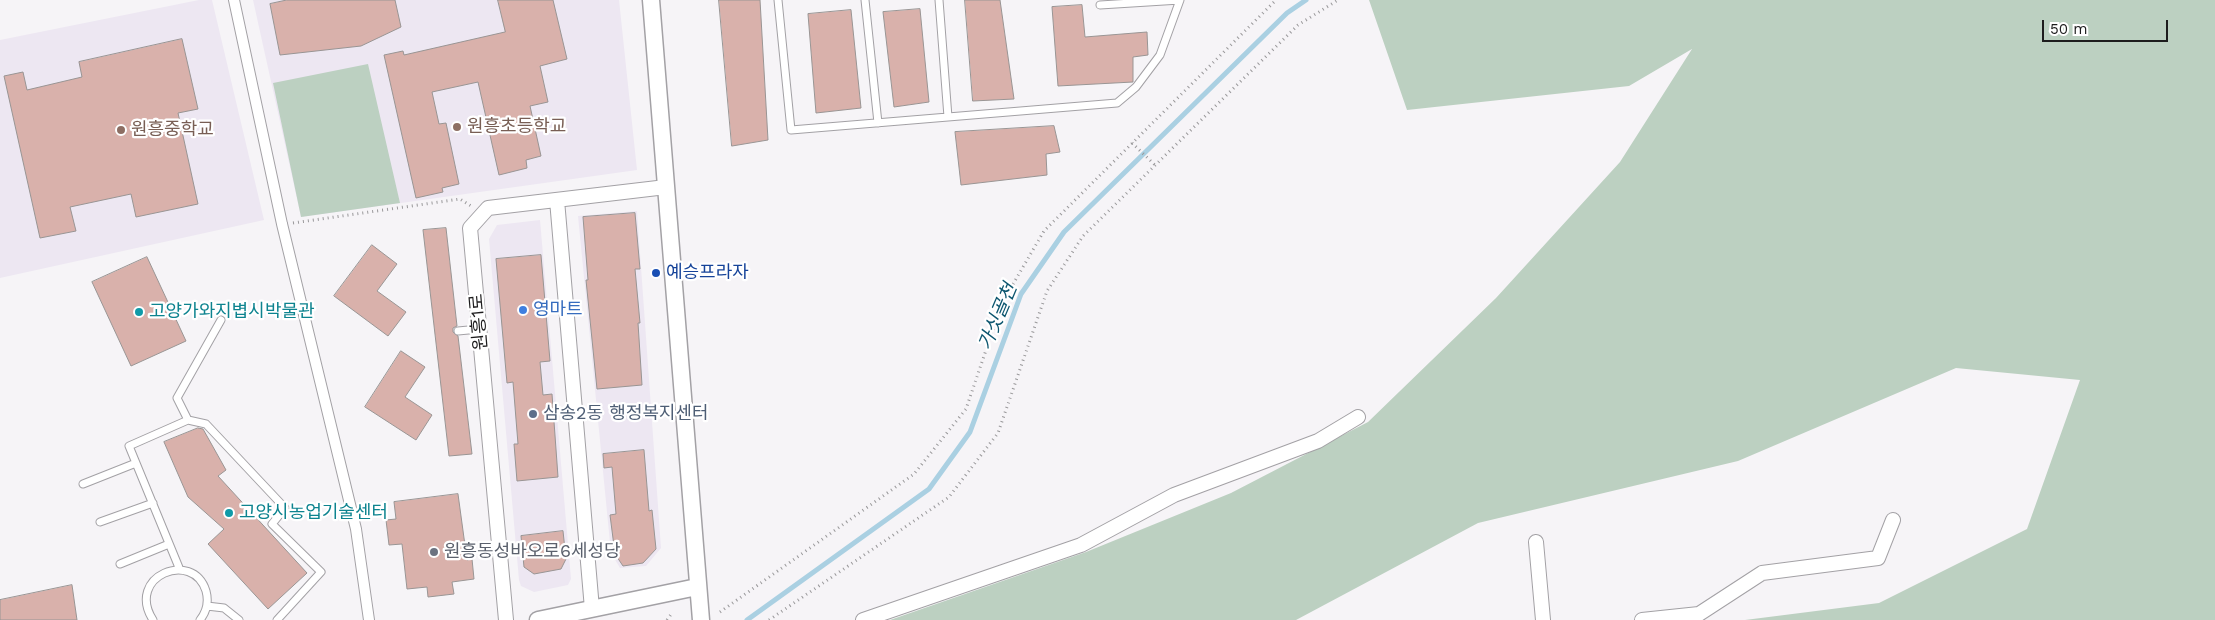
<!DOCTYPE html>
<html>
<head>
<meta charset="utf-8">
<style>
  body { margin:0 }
  #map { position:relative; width:2215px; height:620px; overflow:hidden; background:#f6f4f7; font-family:"Work Sans",sans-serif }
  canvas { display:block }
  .scale { position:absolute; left:2042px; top:20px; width:126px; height:22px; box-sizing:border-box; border:2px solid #1d1c1d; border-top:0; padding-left:6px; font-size:15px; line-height:18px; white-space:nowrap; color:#1d1c1d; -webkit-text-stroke:4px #fff; paint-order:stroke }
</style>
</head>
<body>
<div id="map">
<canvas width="2215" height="620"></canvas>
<div class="scale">50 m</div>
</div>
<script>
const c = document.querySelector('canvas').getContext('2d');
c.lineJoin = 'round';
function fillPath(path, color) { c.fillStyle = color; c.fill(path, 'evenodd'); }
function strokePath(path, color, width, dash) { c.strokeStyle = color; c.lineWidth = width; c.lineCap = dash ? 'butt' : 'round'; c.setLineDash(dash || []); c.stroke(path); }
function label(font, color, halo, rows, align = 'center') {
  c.font = font + ' "Work Sans","Noto Sans KR",sans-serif'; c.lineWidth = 4.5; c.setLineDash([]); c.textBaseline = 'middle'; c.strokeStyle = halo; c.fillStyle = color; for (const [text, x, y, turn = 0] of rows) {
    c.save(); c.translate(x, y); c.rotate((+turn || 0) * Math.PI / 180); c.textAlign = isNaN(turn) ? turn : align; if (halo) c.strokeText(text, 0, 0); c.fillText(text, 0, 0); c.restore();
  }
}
fillPath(new Path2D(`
  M199,0H212L264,220L0,278V40Z
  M253,0H619L637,170L301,217Z
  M637,211L661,548L646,566L620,568L611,553L578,216Z
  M540,220L571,579L568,585L534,592L521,586L519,580L489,239L497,225Z`), '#ede7f2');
fillPath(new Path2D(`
  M1369,0H2215V620H1745L1879,603L2027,529L2080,380L1956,368L1738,461L1478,523L1296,620H890L1086,552L1231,493L1368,422L1496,298L1620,162L1692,49L1629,86L1407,110Z
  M368,64L400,203L301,217L273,83Z`), '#bcd0c1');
strokePath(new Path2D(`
  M747,620L929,489L970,432L1021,294L1064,232L1287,13L1306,0`), '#aad0e2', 5);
const building = new Path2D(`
  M287,0H395L401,27L361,46L280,55L270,4Z
  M498,0H553L567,59L540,66L548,102L530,106L541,156L526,160L527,168L499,175L478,82L432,92L439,124L446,123L459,184L442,188L443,192L416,198L384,55L403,51L404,55L505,32Z
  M719,0H760L768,140L732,146Z
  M965,0H1000L1014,99L973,101Z
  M1082,5L1085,37L1147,32L1148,55L1133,57V82L1058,86L1052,7Z
  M920,9L929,102L894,107L883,12Z
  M851,10L861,108L816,113L808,14Z
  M182,39L198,109L178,113L198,204L136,217L131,194L70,207L76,231L40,238L4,76L23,72L27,90L82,77L79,62Z
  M1054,126L1060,152L1046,154L1047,175L961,185L955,132Z
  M635,213L640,269H635L640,323H638L642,385L597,389L586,280H588L583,217Z
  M446,228L457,326L453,328V332L458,336L472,454L449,456L423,230Z
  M372,245L397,264L377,291L406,312L388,336L334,296Z
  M541,255L550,361L540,362L543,395L552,394L558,477L517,481L514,444H518L513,382L507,383L496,259Z
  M147,257L186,341L131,366L92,282Z
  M401,351L425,367L405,397L432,415L416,440L365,407Z
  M198,428L203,429L226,470L218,476L307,573L268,609L208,544L224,529L188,497L164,442Z
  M644,450L649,511L652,510L656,549L643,563L623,566L615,554L610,515L616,514L612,467L604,468L603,454Z
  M458,494L467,560L472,559L474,579L452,582L454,594L428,597L427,587L407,589L402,544L389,545L386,520L396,519L394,502Z
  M563,531L566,559L561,569L534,574L524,567L521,536Z
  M72,585L77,620H0V600Z`);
fillPath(building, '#d9b1ab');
strokePath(building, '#999594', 1);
const service = new Path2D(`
  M778,0L791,130L1117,103L1136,87L1160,55L1180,0
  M865,0L878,123
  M939,0L948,117
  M1100,5L1180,0
  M458,331L479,329
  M188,420L177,398L221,320
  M83,484L136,463
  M100,522L153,503
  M120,564L169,544
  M180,570L129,446L188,420L206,424L285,508L272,524L321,572L277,620
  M207,606L224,608L239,620
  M153,620C125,576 193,549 206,591C209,602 207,611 200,620`);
const pedestrian = new Path2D(`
  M234,0L282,224L356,529L369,620`);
const minor = new Path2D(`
  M557,200L592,609
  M1536,542L1543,620
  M506,620L470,228L488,208L666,187
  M863,620L1081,545L1174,495L1318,441L1358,417
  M1642,620L1699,614L1762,573L1878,558L1893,520`);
const tertiary = new Path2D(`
  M651,0L701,620
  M538,620L697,587`);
strokePath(service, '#a3a1a5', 9);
strokePath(pedestrian, '#a3a1a5', 12);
strokePath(minor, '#a3a1a5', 16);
strokePath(tertiary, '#a3a1a5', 19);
strokePath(new Path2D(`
  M1132,143L1155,165
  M293,223L460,199L471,206
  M720,612L914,474L966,409L1002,303L1044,231L1276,0
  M667,620L672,613
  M769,620L949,497L998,433L1047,291L1083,236L1298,25L1338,0`), '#99989a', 3, [1, 4]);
strokePath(service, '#fff', 7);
strokePath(pedestrian, '#fff', 10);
strokePath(minor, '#fff', 14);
strokePath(tertiary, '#fff', 16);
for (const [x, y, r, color] of [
  [457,127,5,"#8d6e63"],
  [121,130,5,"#8d6e63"],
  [656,273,5,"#1a4fb4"],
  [523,310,5,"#3f7fe0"],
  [139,312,5,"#0f9aa8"],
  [533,414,5,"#5c6f8a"],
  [229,513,5,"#0f9aa8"],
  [434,552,5,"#6b7280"]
]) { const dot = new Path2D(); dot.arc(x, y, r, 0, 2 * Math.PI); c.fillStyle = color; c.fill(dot); strokePath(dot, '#fff', 2); }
label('18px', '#785e54', '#fff', [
  ["원흥초등학교",467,127],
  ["원흥중학교",131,130]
], 'left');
label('18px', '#164399', '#fff', [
  ["예승프라자",666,273]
], 'left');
label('18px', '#366cbe', '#fff', [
  ["영마트",533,310]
], 'left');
label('18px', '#0d838f', '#fff', [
  ["고양가와지볍시박물관",149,312],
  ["고양시농업기술센터",239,513]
], 'left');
label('18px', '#1d1c1d', '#fff', [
  ["원흥1로",479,322,-95]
]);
label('18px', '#4e5e75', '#fff', [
  ["삼송2동 행정복지센터",543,414]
], 'left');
label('18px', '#5b616d', '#fff', [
  ["원흥동성바오로6세성당",444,552]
], 'left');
label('italic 19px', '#0d566f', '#fff', [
  ["가싯골천",998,317,-67]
]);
</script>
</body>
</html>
